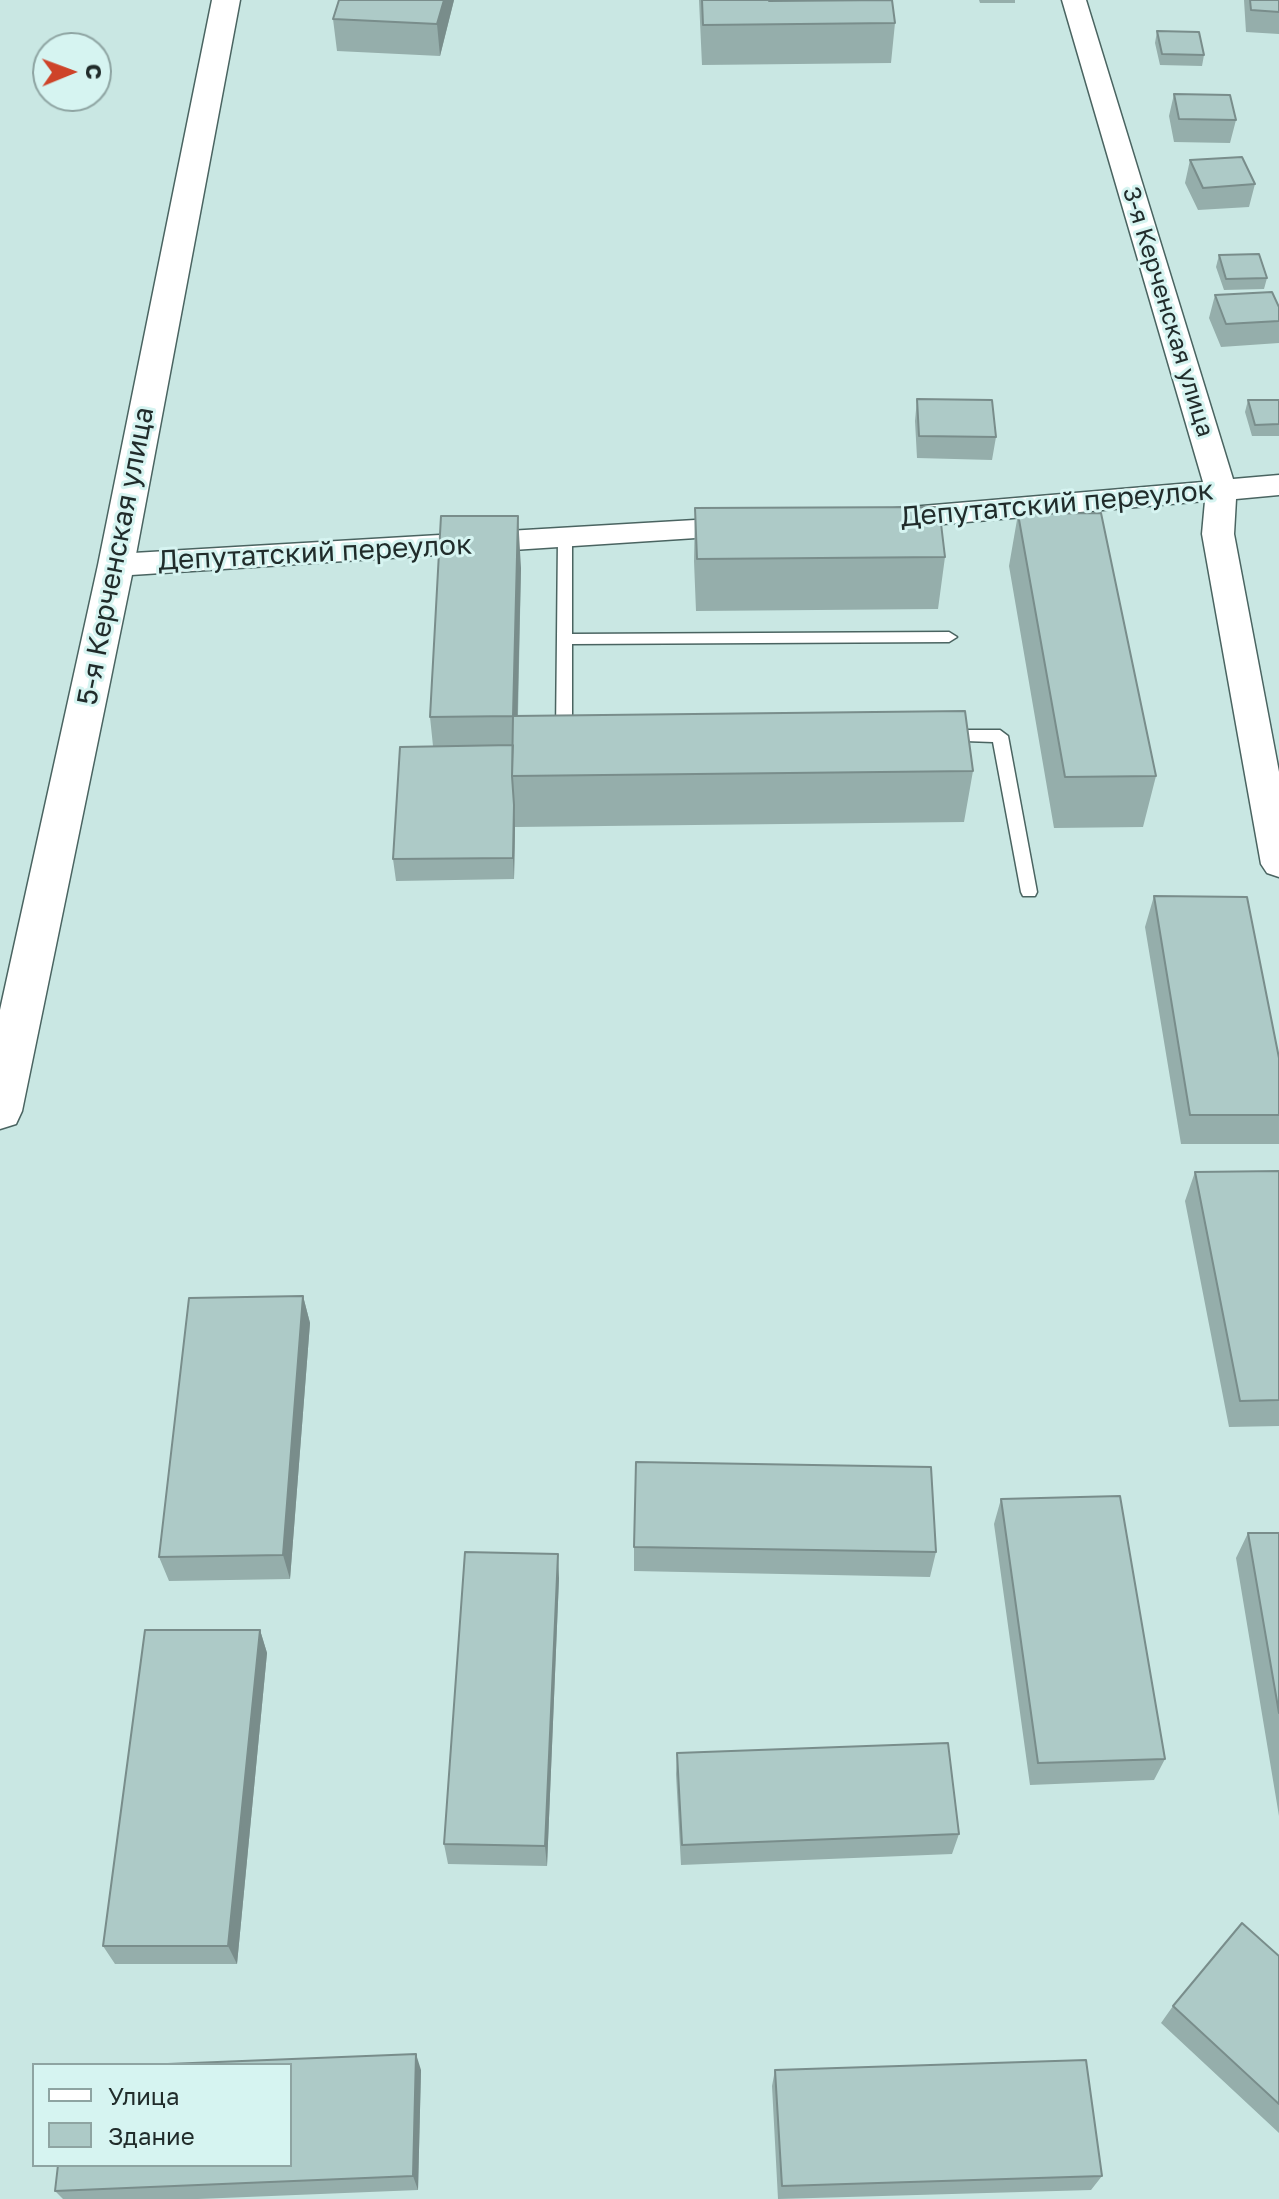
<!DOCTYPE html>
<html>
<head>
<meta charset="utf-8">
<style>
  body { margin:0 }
  #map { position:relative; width:1279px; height:2199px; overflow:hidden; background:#c9e7e3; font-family:"Golos Text",sans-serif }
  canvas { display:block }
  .legend { position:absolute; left:32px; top:2063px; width:260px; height:104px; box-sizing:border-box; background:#d6f4f1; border:2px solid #8ea4a2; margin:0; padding:10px 14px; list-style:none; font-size:24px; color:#212c2b }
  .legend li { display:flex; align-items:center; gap:16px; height:40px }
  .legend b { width:40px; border:2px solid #8ea4a2 }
  .north { position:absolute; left:32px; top:32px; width:80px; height:80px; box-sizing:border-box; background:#d6f4f1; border:2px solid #8ea4a2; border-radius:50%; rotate:89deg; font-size:22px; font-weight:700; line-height:32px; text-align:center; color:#212c2b }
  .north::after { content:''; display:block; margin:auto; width:28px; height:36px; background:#ce4329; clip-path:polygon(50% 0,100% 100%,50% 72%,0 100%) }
</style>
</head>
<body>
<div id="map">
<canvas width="1279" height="2199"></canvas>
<ul class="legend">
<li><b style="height:10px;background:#fff"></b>Улица</li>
<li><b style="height:22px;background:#adcac7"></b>Здание</li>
</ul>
<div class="north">С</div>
</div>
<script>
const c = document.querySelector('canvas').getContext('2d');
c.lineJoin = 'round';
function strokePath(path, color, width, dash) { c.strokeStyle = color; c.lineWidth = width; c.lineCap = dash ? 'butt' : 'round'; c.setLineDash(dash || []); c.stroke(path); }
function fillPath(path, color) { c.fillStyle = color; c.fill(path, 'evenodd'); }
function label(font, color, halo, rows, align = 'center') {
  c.font = font + ' "Golos Text",sans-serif'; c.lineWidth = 6; c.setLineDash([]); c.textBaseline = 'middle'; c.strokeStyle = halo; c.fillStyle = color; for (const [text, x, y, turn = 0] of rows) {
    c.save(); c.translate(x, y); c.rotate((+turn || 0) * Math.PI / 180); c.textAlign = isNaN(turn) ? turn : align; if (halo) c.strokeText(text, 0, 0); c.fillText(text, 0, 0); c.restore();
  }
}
const service = new Path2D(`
  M565,533L572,538V634L949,632L957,637L949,642L572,644V729L577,734L575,738L564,740L556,734L558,538Z
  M943,730H1000L1008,736L1037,892L1035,896H1023L1021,892L993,742L937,740L935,736Z`);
const minor = new Path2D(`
  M1062,0H1086L1233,479L1279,475V495L1236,499L1234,534L1279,772V877L1267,873L1261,864L1202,534L1205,501L887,529L876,526L872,519L876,512L887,509L1203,482Z
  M746,517L757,520L762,527L757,534L116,576L105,572L100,565L105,558L116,554Z`);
const primary = new Path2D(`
  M212,0H240L134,565L22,1111L16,1124L0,1129V1010L98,565Z`);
strokePath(service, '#4a6461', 3);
strokePath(minor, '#4a6461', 3);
strokePath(primary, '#4a6461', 3);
fillPath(service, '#fff');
fillPath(minor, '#fff');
fillPath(primary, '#fff');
fillPath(new Path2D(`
  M454,0L440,56L337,51L333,19Z
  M699,0H769V1L892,0L895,23L891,63L702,65Z
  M979,0H1015V3H980Z
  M1244,0H1279V34L1246,32Z
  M1157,31L1204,55L1202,66L1160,65L1155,43Z
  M1174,94L1236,120L1230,143L1174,142L1169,116Z
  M1190,160L1255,184L1249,207L1198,210L1185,183Z
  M1219,255L1267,278L1264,289L1224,290L1216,267Z
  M1215,295L1279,307V343L1221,347L1209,318Z
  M917,399L996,437L992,460L917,458L915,421Z
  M1248,400H1279V436H1252L1245,412Z
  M695,508L945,557L938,609L696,611L694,561Z
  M1018,514L1156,776L1143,827L1054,828L1009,566Z
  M521,568L518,715L973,771L964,822L515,827L514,879L396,881L393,859L433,746L430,717Z
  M1154,896L1279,1058V1144H1181L1145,927Z
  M1279,1171V1426L1229,1427L1185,1201L1195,1172Z
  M303,1296L310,1323L290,1579L169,1581L159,1557Z
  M1001,1499L1165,1759L1154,1780L1030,1785L994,1524Z
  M1248,1533H1279V1816L1236,1558Z
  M634,1547L936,1552L930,1577L634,1571Z
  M559,1578L547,1866L448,1864L444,1844Z
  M260,1630L267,1653L237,1964H115L103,1946Z
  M677,1753L959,1834L952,1854L681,1865L676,1774Z
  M1279,1956V2133L1161,2023L1173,2006Z
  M421,2070L418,2190L198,2199H63L55,2191Z
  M775,2070L1102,2176L1091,2190L778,2199L772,2086Z`), '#95aeab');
fillPath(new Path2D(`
  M444,0H454L440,56L437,24Z
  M518,516L521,568L516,776L513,716Z
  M514,805L515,827L514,879L513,858Z
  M303,1296L310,1323L290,1579L283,1555Z
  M558,1554L559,1578L547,1866L545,1846Z
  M260,1630L267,1653L237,1964L228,1946Z
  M416,2054L421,2070L418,2190L413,2176Z`), '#798d8b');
const building = new Path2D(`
  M339,0H444L437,24L333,19Z
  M702,0H769V1L892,0L895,23L703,25Z
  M1250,0H1279V12L1251,10Z
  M1157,31L1199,32L1204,55L1162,54Z
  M1174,94L1230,95L1236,120L1179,119Z
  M1242,157L1255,184L1203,188L1190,160Z
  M1259,254L1267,278L1226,279L1219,255Z
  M1272,292L1279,307V321L1226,324L1215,295Z
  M917,399L992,400L996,437L919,436Z
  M1248,400H1279V424L1255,425Z
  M939,507L945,557L697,559L695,508Z
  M1101,513L1156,776L1065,777L1018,514Z
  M441,516H518L513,716L430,717Z
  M965,711L973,771L512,776L513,716Z
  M513,745L512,776L514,805L513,858L393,859L400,747Z
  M1154,896L1247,897L1279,1058V1115H1190Z
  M1279,1171V1400L1240,1401L1195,1172Z
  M303,1296L283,1555L159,1557L189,1298Z
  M636,1462L931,1467L936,1552L634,1547Z
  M1120,1496L1165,1759L1038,1763L1001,1499Z
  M1248,1533H1279V1713Z
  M465,1552L558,1554L545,1846L444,1844Z
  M145,1630H260L228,1946H103Z
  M948,1743L959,1834L682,1845L677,1753Z
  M1242,1923L1279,1956V2104L1173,2006Z
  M416,2054L413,2176L55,2191L58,2165H290V2065H143Z
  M1086,2060L1102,2176L782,2186L775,2070Z`);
fillPath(building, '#adcac7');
strokePath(building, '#798d8b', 2);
label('24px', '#212c2b', '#d6f4f1', [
  ["3-я Керченская улица",1168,312,73]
]);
label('28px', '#212c2b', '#d6f4f1', [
  ["Депутатский переулок",1057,504,-5],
  ["Депутатский переулок",315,553,-3],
  ["5-я Керченская улица",116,556,-79]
]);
</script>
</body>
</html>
